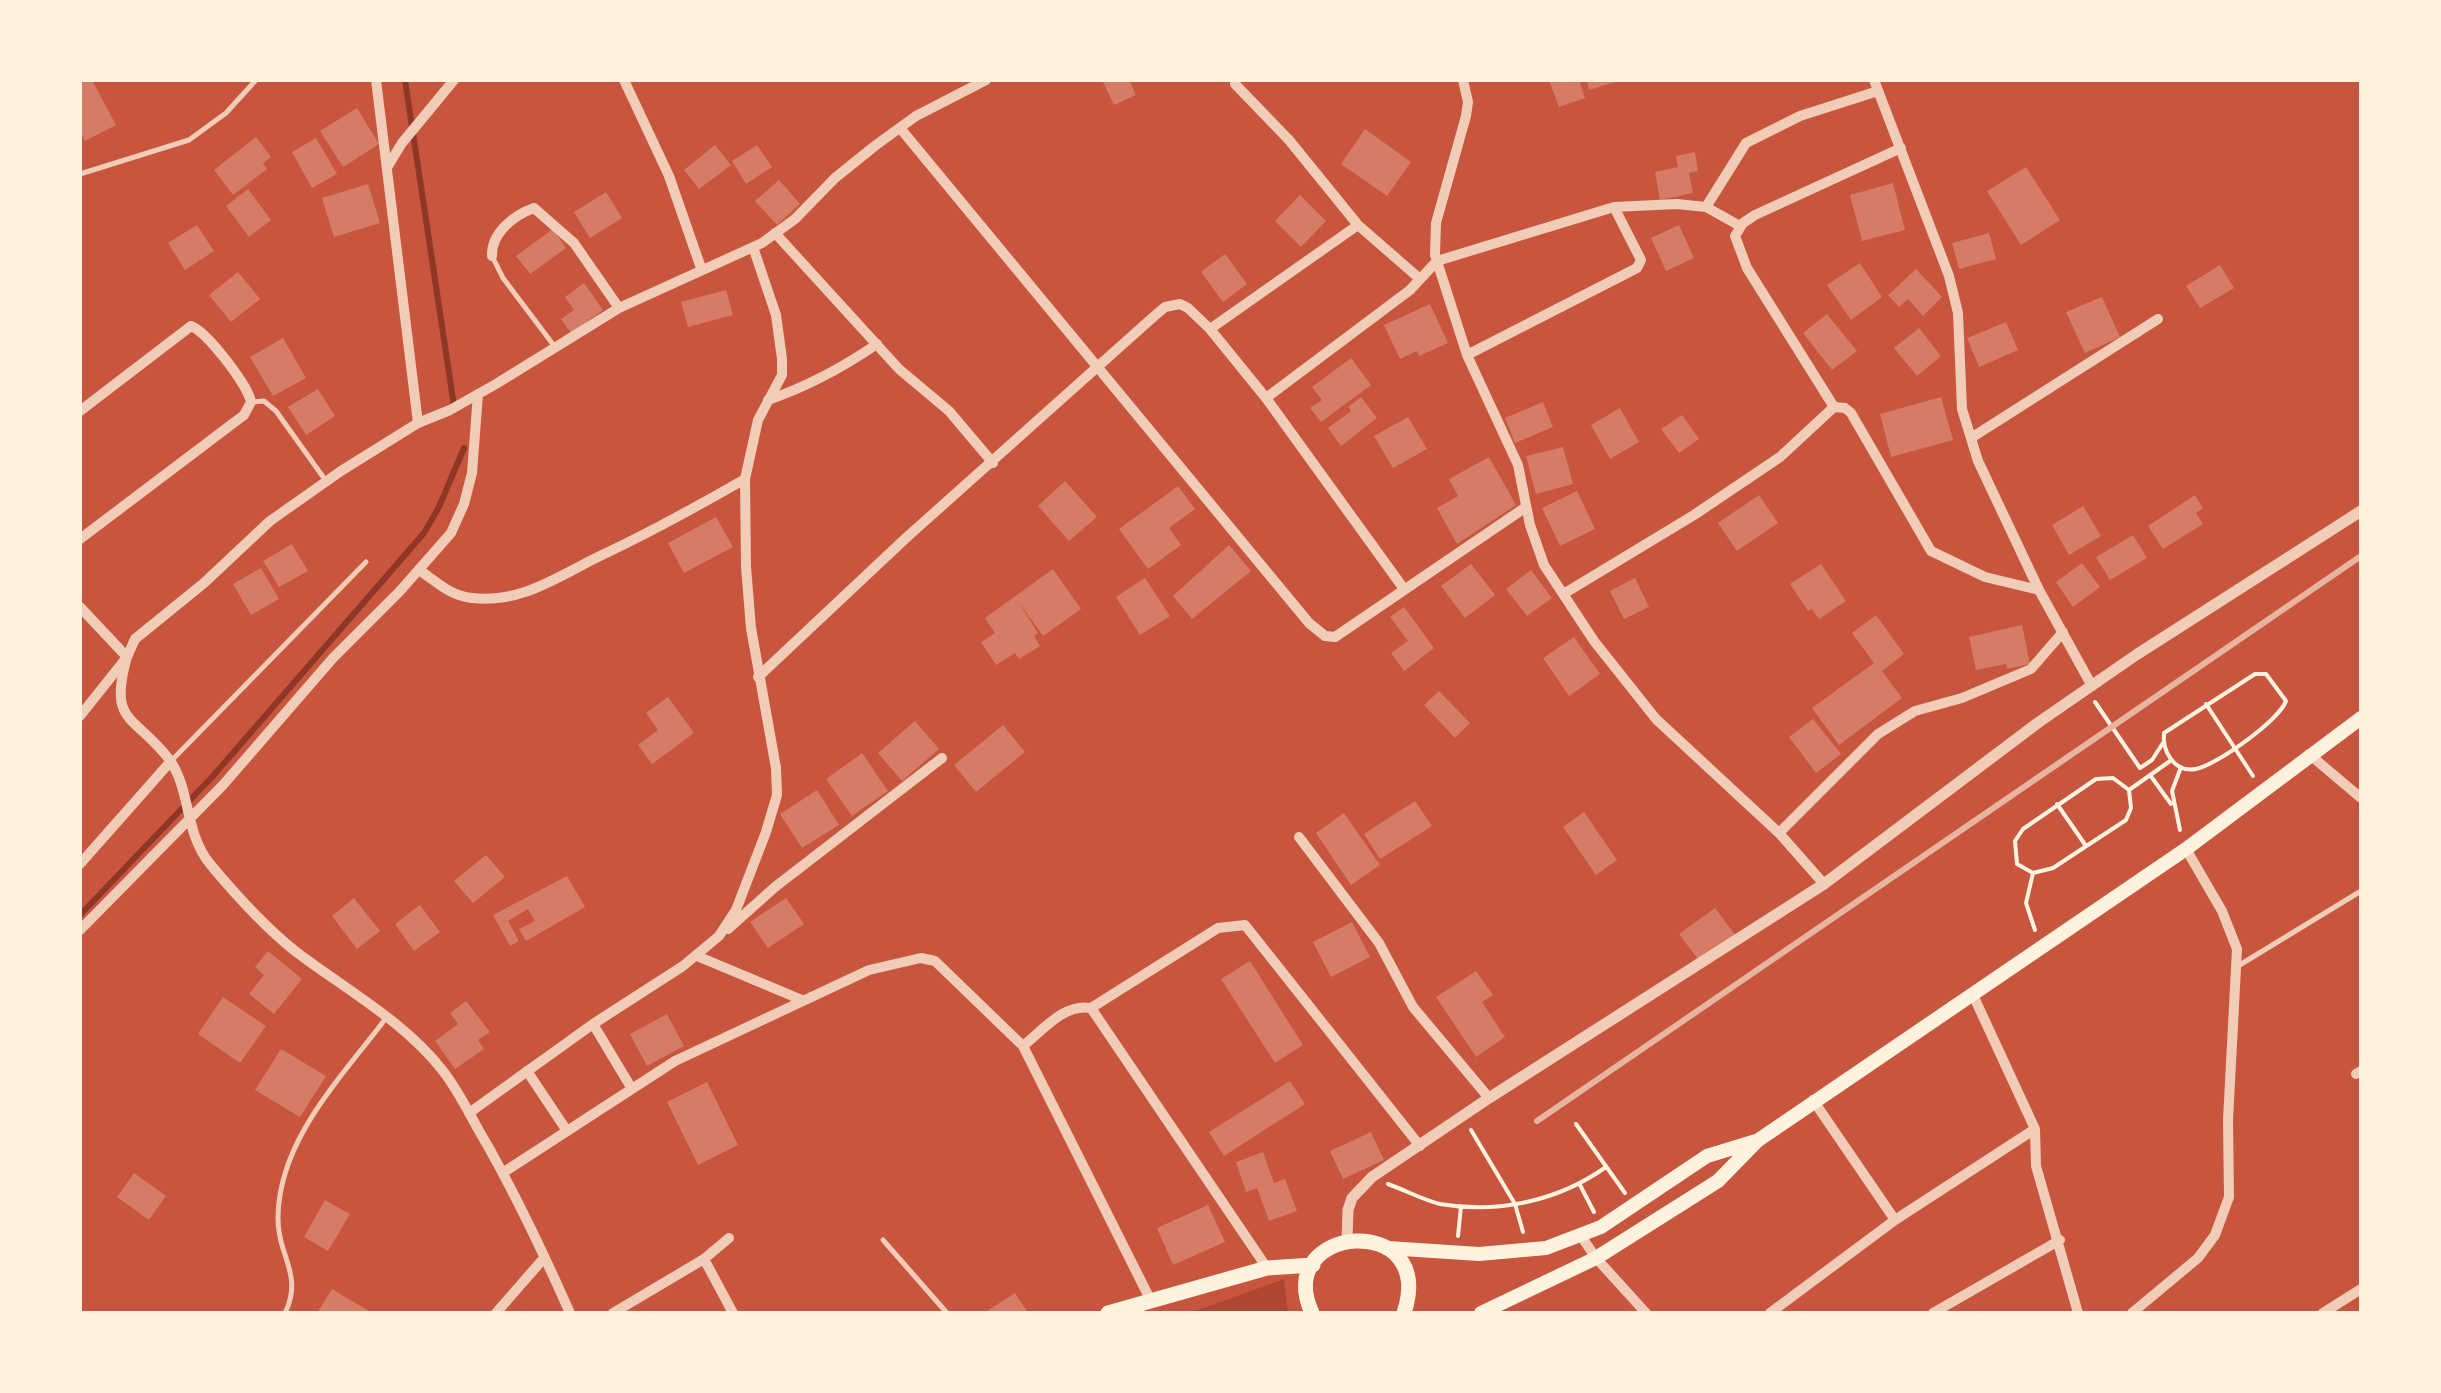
<!DOCTYPE html>
<html>
<head>
<meta charset="utf-8">
<style>
  body { margin:0 }
  #map { position:relative; width:2441px; height:1393px; overflow:hidden; background:#c8553d; font-family:"Varela Round",sans-serif }
  canvas { display:block }
  .frame { position:absolute; inset:0; border:82px solid #fff3e0; pointer-events:none }
</style>
</head>
<body>
<div id="map">
<canvas width="2441" height="1393"></canvas>
<div class="frame"></div>
</div>
<script>
const c = document.querySelector('canvas').getContext('2d');
c.lineJoin = 'round';
function fillPath(path, color) { c.fillStyle = color; c.fill(path, 'evenodd'); }
function strokePath(path, color, width, dash) { c.strokeStyle = color; c.lineWidth = width; c.lineCap = dash ? 'butt' : 'round'; c.setLineDash(dash || []); c.stroke(path); }
fillPath(new Path2D(`
  M1284,1279L1288,1313H1191L1193,1312Z`), '#ae4732');
strokePath(new Path2D(`
  M405,80L454,406
  M80,915L213,776L424,533L439,507L464,448`), '#8f3625', 6);
fillPath(new Path2D(`
  M80,80H92L116,125L85,141L80,131Z
  M1102,80H1129L1136,95L1114,105Z
  M1549,80H1579L1585,98L1559,107Z
  M1587,80H1618V81L1589,90Z
  M357,108L379,144L343,167L320,131Z
  M1365,129L1411,162L1387,196L1341,164Z
  M256,137L271,157L263,163L267,169L233,195L214,170Z
  M316,138L337,174L312,188L292,152Z
  M715,145L731,165L699,189L684,170Z
  M757,145L772,167L746,184L732,161Z
  M1695,152L1698,171L1689,173L1693,193L1660,200L1655,172L1678,167L1676,156Z
  M2026,167L2060,220L2021,245L1987,191Z
  M779,180L800,204L777,225L755,201Z
  M1893,183L1905,230L1862,241L1850,195Z
  M368,184L380,223L334,237L322,198Z
  M248,189L271,220L249,237L226,206Z
  M606,192L622,218L590,238L574,212Z
  M1300,195L1326,221L1301,247L1275,221Z
  M197,225L214,251L185,270L168,243Z
  M1679,225L1694,258L1666,271L1651,238Z
  M553,229L566,248L530,274L516,256Z
  M1989,233L1996,259L1959,269L1952,243Z
  M1225,254L1247,284L1223,302L1201,272Z
  M1860,263L1882,297L1851,320L1827,285Z
  M2220,265L2234,288L2200,308L2186,286Z
  M1916,269L1942,297L1923,316L1908,299L1899,307L1888,295Z
  M238,272L260,299L231,322L209,295Z
  M584,283L603,310L571,333L561,319L574,310L565,297Z
  M726,290L733,315L688,327L681,302Z
  M2102,297L2120,337L2085,353L2066,312Z
  M1430,304L1448,343L1419,356L1417,351L1400,359L1384,325Z
  M1827,314L1857,351L1832,370L1803,333Z
  M2006,322L2018,350L1979,367L1967,338Z
  M1919,328L1941,356L1917,376L1894,348Z
  M283,338L306,378L273,396L250,357Z
  M1351,358L1371,385L1321,422L1310,408L1322,400L1312,387Z
  M318,389L335,416L306,435L288,407Z
  M1361,397L1377,418L1341,446L1328,428L1351,411L1348,407Z
  M1941,397L1953,440L1891,457L1880,414Z
  M1543,402L1553,427L1515,443L1505,418Z
  M1620,408L1639,442L1610,459L1591,425Z
  M1682,415L1699,439L1679,453L1661,429Z
  M1408,417L1427,449L1393,468L1374,436Z
  M1563,447L1573,484L1536,494L1526,456Z
  M1489,457L1516,505L1457,544L1437,508L1458,496L1449,479Z
  M1065,481L1097,517L1069,541L1038,506Z
  M1178,486L1195,509L1169,528L1181,545L1148,569L1119,529Z
  M1577,491L1595,529L1560,546L1542,508Z
  M1759,495L1778,523L1737,551L1718,523Z
  M2195,495L2203,508L2196,513L2203,524L2163,549L2148,526Z
  M2083,506L2101,536L2069,555L2052,525Z
  M716,517L733,547L684,573L668,543Z
  M2133,535L2147,558L2110,580L2096,557Z
  M292,544L308,571L279,587L263,561Z
  M1229,545L1251,571L1192,619L1173,596Z
  M2082,563L2100,587L2073,607L2056,582Z
  M1471,564L1495,595L1465,618L1441,586Z
  M1821,564L1846,601L1819,619L1812,609L1808,611L1790,584Z
  M261,568L279,599L251,615L233,584Z
  M1053,569L1081,609L1043,636L1018,601L1038,633L1034,636L1040,646L1019,659L1015,653L996,665L981,642L995,633L985,618Z
  M1531,570L1552,598L1527,616L1506,589Z
  M1145,578L1170,616L1140,635L1116,597Z
  M1635,578L1649,607L1624,619L1610,591Z
  M1404,607L1434,648L1404,671L1391,653L1408,641L1390,617Z
  M1876,615L1904,654L1882,671L1902,698L1839,745L1812,708L1874,663L1852,633Z
  M2022,625L2030,664L2007,669L2006,664L1976,670L1969,637Z
  M1574,637L1600,674L1569,696L1543,658Z
  M1439,691L1470,723L1455,738L1424,705Z
  M668,697L694,733L652,764L638,745L658,730L646,713Z
  M1813,719L1841,754L1816,773L1789,737Z
  M915,721L939,749L902,781L878,753Z
  M1003,725L1025,752L976,792L954,765Z
  M862,753L888,791L852,816L826,779Z
  M817,790L839,825L802,848L780,814Z
  M1415,801L1432,826L1380,859L1364,834Z
  M1584,812L1617,860L1596,875L1563,827Z
  M1344,813L1380,865L1351,885L1316,833Z
  M486,855L505,877L473,903L454,881Z
  M567,876L585,907L526,941L519,929L535,921L528,909L508,921L519,941L510,946L493,915Z
  M354,898L380,931L357,949L332,916Z
  M786,898L804,924L768,948L750,922Z
  M420,905L440,932L414,951L395,924Z
  M1715,908L1736,936L1700,962L1679,934Z
  M1352,922L1370,957L1331,977L1313,942Z
  M268,951L302,979L274,1014L249,994L264,975L255,967Z
  M1250,961L1303,1045L1275,1063L1221,979Z
  M1476,971L1493,995L1482,1002L1505,1037L1476,1057L1436,997Z
  M223,997L266,1026L240,1063L198,1034Z
  M466,1001L490,1032L478,1040L484,1049L455,1069L435,1041L458,1024L450,1013Z
  M667,1014L684,1046L647,1066L630,1034Z
  M281,1049L326,1076L300,1117L255,1090Z
  M1290,1081L1305,1104L1224,1156L1209,1132Z
  M707,1082L738,1145L698,1165L667,1102Z
  M1371,1132L1384,1160L1343,1179L1330,1151Z
  M1263,1152L1274,1183L1285,1179L1297,1211L1269,1221L1257,1188L1246,1192L1236,1162Z
  M134,1173L166,1196L149,1220L117,1197Z
  M325,1200L350,1214L328,1251L304,1237Z
  M1208,1205L1225,1242L1173,1265L1157,1228Z
  M332,1289L372,1313H317Z
  M1015,1293L1028,1313H984Z`), '#d67c66');
strokePath(new Path2D(`
  M2255,674H2266L2286,701C2279,720 2217,765 2196,769C2174,773 2162,751 2164,733Z
  M2095,702L2140,768L2152,760L2163,743
  M2206,704L2253,776
  M2150,775L2171,804
  M2113,778L2129,790L2131,808L2126,820L2053,868L2033,873L2017,864L2015,841L2023,829L2096,779Z
  M2129,790L2170,761
  M2057,804L2086,846
  M2180,830L2172,791L2181,767
  M2033,873L2026,903L2035,930
  M1576,1124L1625,1193
  M1471,1130L1515,1204L1523,1232
  M1388,1184C1405,1190 1423,1200 1440,1204C1498,1214 1558,1201 1606,1167
  M1580,1185L1594,1212
  M1458,1236L1461,1206`), '#fff3e0', 4);
strokePath(new Path2D(`
  M80,174L189,140L226,113L256,80
  M492,256L503,278L555,347
  M251,402L264,401L276,411L326,481
  M173,759L366,562
  M2238,966L2361,891
  M883,1240L947,1313
  M285,1313C304,1275 277,1255 278,1217C279,1139 342,1077 386,1018`), '#f1ccb7', 5);
strokePath(new Path2D(`
  M376,80L418,423
  M624,80L669,176L701,268
  M1235,80V84L1289,140L1358,225L1420,279
  M1463,80L1468,102L1466,116L1436,223L1435,255L1467,355L1518,465L1530,525L1544,565L1594,641L1656,719L1779,833L1824,884
  M1874,80L1949,276L1958,313L1962,409L1978,461L2039,590L2092,686
  M900,128L1309,623L1325,636L1335,637L1526,507
  M388,166L402,143L454,80
  M1706,207L1746,143L1800,116L1878,91
  M775,233L899,369L949,411L993,463
  M492,256C491,233 514,215 534,208L574,243L619,308
  M1210,329L1358,225
  M1467,355L1637,268L1641,260L1614,207
  M1266,398L1410,290L1437,261L1614,207L1677,204L1706,207L1740,226
  M768,400C809,386 842,368 877,344
  M1834,407L1747,268L1735,236L1743,223L1755,215L1901,148
  M80,411L191,326C207,332 248,385 251,402L244,415L80,539
  M1971,438L2158,319
  M419,570C437,582 450,596 472,598C522,604 560,575 602,555C651,532 698,506 745,479
  M1565,593L1694,515L1780,457L1834,407L1845,408L1851,413L1931,551L1985,577L2039,590
  M80,607L127,657C108,724 134,714 169,759C191,789 184,832 210,864C235,894 265,927 295,951C345,989 404,1021 443,1071C457,1089 467,1109 478,1129C513,1188 542,1250 570,1313
  M758,677L907,537L1151,319L1165,307L1180,304L1188,308L1210,329L1266,398L1404,589
  M80,716L127,657L135,639L204,583L270,521L341,471L418,423L450,410L496,384L619,308L762,243L795,219L835,178L876,145L916,116L986,80
  M2309,754L2361,798
  M1779,833L1878,734L1915,711L1962,698L2031,669L2063,632
  M1299,837L1379,943L1413,1007L1489,1098
  M80,864L171,761
  M728,929L775,887L942,758
  M80,930L223,785L333,658L400,591L451,533L464,504L472,473L478,394
  M697,956L802,1000
  M1973,995L2035,1129L2036,1166L2078,1313
  M1091,1008L1218,928L1245,925L1420,1146
  M593,1024L632,1089
  M1023,1046C1043,1030 1064,1003 1091,1008L1267,1268
  M527,1071L567,1131
  M2356,1074L2361,1071
  M1813,1100L1895,1220
  M469,1113L593,1024L683,966L719,936L736,910L766,832L777,795L776,768L751,628L746,567L745,479L758,420L782,375V359L776,315L753,247
  M504,1172L675,1061L869,970L921,958L935,961L1023,1046L1150,1299
  M1581,1236L1596,1258L1646,1313
  M704,1259L733,1313
  M496,1313L544,1258
  M613,1313L704,1259L729,1238
  M1770,1313L1895,1220L2035,1129
  M1933,1313L2060,1240
  M2132,1313L2198,1258L2215,1235L2229,1197L2228,1120L2237,949L2222,911L2186,849
  M2323,1313L2361,1289`), '#f1ccb7', 10);
strokePath(new Path2D(`
  M1347,1240L1348,1210L1352,1198L1372,1177L1489,1098L1824,884L2039,722L2136,655L2361,511`), '#f1ccb7', 11);
strokePath(new Path2D(`
  M1388,1248L1479,1254L1546,1248L1601,1227L1707,1156L1756,1141
  M1481,1313L1596,1258L1718,1181L1757,1141L2186,849L2361,718`), '#fff3e0', 14);
strokePath(new Path2D(`
  M1108,1313L1267,1268L1313,1265
  M1312,1313C1271,1224 1438,1210 1404,1313`), '#fff3e0', 15);
strokePath(new Path2D(`
  M1537,1121L2361,556`), '#e9b49f', 6);
</script>
</body>
</html>
